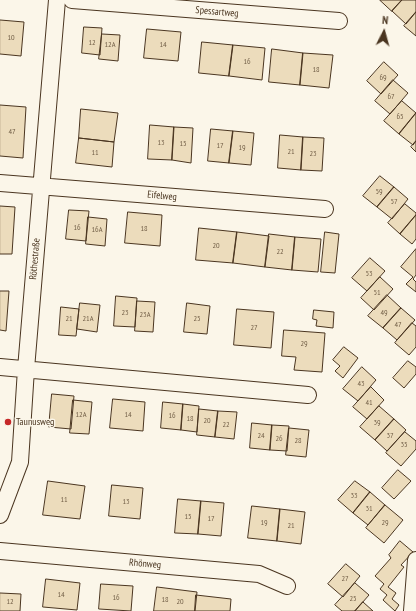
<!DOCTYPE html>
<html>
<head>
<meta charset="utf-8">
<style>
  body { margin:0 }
  #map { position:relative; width:416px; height:611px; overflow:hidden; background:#fbf6e9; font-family:"PT Sans Narrow",sans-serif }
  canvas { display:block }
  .north { position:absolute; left:364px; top:12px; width:40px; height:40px; -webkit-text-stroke:3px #fbf6e9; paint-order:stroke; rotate:6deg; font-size:11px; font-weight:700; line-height:16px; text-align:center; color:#4a3520 }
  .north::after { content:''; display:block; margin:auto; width:14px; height:18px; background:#4a3520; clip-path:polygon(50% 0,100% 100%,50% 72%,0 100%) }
</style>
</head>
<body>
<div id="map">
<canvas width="416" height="611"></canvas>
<div class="north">N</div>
</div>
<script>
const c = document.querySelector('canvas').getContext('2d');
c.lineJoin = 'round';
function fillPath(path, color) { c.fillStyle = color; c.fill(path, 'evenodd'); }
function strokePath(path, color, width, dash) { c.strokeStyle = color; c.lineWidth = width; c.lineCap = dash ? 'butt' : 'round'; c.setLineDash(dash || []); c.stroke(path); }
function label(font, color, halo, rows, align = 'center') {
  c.font = font + ' "PT Sans Narrow",sans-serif'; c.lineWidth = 3; c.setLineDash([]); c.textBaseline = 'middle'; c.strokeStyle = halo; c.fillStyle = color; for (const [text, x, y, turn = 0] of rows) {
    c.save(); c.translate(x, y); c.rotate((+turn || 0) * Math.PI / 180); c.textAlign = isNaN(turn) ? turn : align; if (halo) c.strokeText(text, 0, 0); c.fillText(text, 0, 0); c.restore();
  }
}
const building = new Path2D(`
  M380,0H402L392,11Z
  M402,0H416V12L406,24L392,11Z
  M416,12V36L404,26Z
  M0,20L24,22L21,56L0,54Z
  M84,27L102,28L100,55L82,53Z
  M147,29L181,32L178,61L144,58Z
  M102,34L120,35L118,61L99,59Z
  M202,42L233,45L229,76L199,73Z
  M233,45L265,48L262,80L229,76Z
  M272,49L303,53L300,85L269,82Z
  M303,53L333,55L329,88L300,85Z
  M384,62L398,75L381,94L367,81Z
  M393,80L408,93L390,114L375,101Z
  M402,101L416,113L399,134L384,121Z
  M0,105L26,107L23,158L0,156Z
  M81,109L118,113L114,142L79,138Z
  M416,113V141L413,145L399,134Z
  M150,125L174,127L172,160L148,159Z
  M174,127L193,128L191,163L172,160Z
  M211,129L233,131L229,163L208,161Z
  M233,131L254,133L251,165L229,163Z
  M280,135L303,137L301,170L278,168Z
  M303,137L324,138L322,171L301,170Z
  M79,138L114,142L112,167L76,163Z
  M416,141V152L411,147Z
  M380,176L394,187L377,207L363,196Z
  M394,187L408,199L392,219L377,207Z
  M405,204L416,213V215L400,234L388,223Z
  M0,206L15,207L12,254H0Z
  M69,210L89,211L86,241L66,239Z
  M128,212L162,215L160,246L125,243Z
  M416,215V239L412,244L400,234Z
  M88,217L107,219L105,246L86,244Z
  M199,228L237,232L233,263L196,260Z
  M237,232L269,236L265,267L233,263Z
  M325,232L339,234L335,273L321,272Z
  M269,234L295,237L292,270L265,267Z
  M295,237L321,239L318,272L292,270Z
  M416,249V275L413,279L416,282V292L406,284L413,277L401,267Z
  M370,258L385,271L367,291L352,278Z
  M380,277L393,289L374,310L361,298Z
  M0,291H9L6,331L0,330Z
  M387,295L401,308L383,328L368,316Z
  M116,296L137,298L135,327L114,326Z
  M137,301L155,302L153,332L135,331Z
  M80,303L100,305L97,332L77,329Z
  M187,303L210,306L207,334L184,332Z
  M61,307L79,309L76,336L59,335Z
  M401,308L415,320L397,340L383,328Z
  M237,309L274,312L271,348L234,345Z
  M314,310L334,312L333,328L316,326L317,320L313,319Z
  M412,323L416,326V347L409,355L395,343Z
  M284,330L325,333L322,372L294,370L296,357L282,356Z
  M344,347L358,358L343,378L335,371L340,366L333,360Z
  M408,361L416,367V374L404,388L393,378Z
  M362,367L376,380L358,401L343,389Z
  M371,387L384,400L367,419L353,407Z
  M52,394L74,396L71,429L49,427Z
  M113,399L145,402L143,431L110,428Z
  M73,400L92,402L89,434L70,433Z
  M163,402L183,404L181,430L161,428Z
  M183,404L199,406L197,432L181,430Z
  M379,406L394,419L375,440L360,427Z
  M199,409L218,411L215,437L197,435Z
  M218,411L237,412L234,439L215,437Z
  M394,419L406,430L387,451L375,440Z
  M252,423L272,425L270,450L250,448Z
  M272,425L289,426L287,451L270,450Z
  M289,428L309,430L306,457L286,455Z
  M405,432L416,441V449L401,466L386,453Z
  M398,470L411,481L394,499L382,488Z
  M48,481L85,486L80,519L43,515Z
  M355,481L370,492L353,513L338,500Z
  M112,485L143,488L140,519L109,516Z
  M370,492L385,505L368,525L353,513Z
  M178,499L201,501L198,534L175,533Z
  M201,501L224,503L221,536L198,534Z
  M385,505L403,520L384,543L366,528Z
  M252,506L280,509L277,541L248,538Z
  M280,509L305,512L301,544L277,541Z
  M400,541L413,552L401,565L404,567L388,587L396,593L392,599L399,605L395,611L383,600L387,595L380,589L384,584L375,576L391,558L389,555Z
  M346,564L360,576L343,597L328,584Z
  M46,579L80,583L77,610L43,607Z
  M355,583L369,595L355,611H342L335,605Z
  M101,584L133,586L131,611L99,609Z
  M157,587L197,592L195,611H154Z
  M0,593L21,594L20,611H0Z
  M196,595L231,599L230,611H195Z
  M363,602L373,611H355Z`);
fillPath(building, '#ecdcbc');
strokePath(building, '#4a3520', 1);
const minor = new Path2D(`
  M72,0L339,21
  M0,183L325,209
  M0,367L308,395
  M0,515L20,462L26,369L57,0
  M0,551L259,574L287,586
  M412,611L416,560`);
strokePath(minor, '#4a3520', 18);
strokePath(minor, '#fbf6e9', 16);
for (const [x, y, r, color] of [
  [8,422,4,"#c62828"]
]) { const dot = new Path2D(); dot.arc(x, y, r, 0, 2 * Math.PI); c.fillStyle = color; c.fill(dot); strokePath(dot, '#fbf6e9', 1.5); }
label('8px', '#725f47', null, [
  ["10",11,38],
  ["12",92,43],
  ["12A",110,45],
  ["14",163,45],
  ["16",247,62],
  ["18",316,70],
  ["69",383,78],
  ["67",391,97],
  ["65",400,117],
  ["47",12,132],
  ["13",161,143],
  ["15",183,144],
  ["17",220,146],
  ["19",242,148],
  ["21",291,152],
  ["11",95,153],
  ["23",313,154],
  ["59",379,192],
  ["57",394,202],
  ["16",77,228],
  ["18",144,229],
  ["16A",97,230],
  ["20",216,246],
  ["22",280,252],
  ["53",369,274],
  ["51",377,293],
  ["23",125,313],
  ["49",384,313],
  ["23A",145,315],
  ["21",69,319],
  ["21A",88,319],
  ["25",197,319],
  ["47",398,325],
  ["27",254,328],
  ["29",304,344],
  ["43",361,384],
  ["41",369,403],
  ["12A",81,415],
  ["14",128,415],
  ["16",172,416],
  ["18",190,419],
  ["20",207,421],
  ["39",377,423],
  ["22",226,425],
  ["24",261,436],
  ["37",390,436],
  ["26",279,439],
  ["28",298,441],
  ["35",404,445],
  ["33",354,496],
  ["11",64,500],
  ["13",126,502],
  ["31",369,509],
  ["15",188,517],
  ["17",211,519],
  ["19",264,523],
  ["29",385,523],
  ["21",291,526],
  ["27",345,579],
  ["14",61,595],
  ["16",116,598],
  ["25",353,599],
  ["18",165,600],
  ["12",10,602],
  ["20",180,602]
]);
label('10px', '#4a3520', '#fbf6e9', [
  ["Spessartweg",217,12,5],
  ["Eifelweg",162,196,5],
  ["Röthestraße",35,259,-85],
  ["Rhönweg",145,564,5]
]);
label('10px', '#4a3520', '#fbf6e9', [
  ["Taunusweg",16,422]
], 'left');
</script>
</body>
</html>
